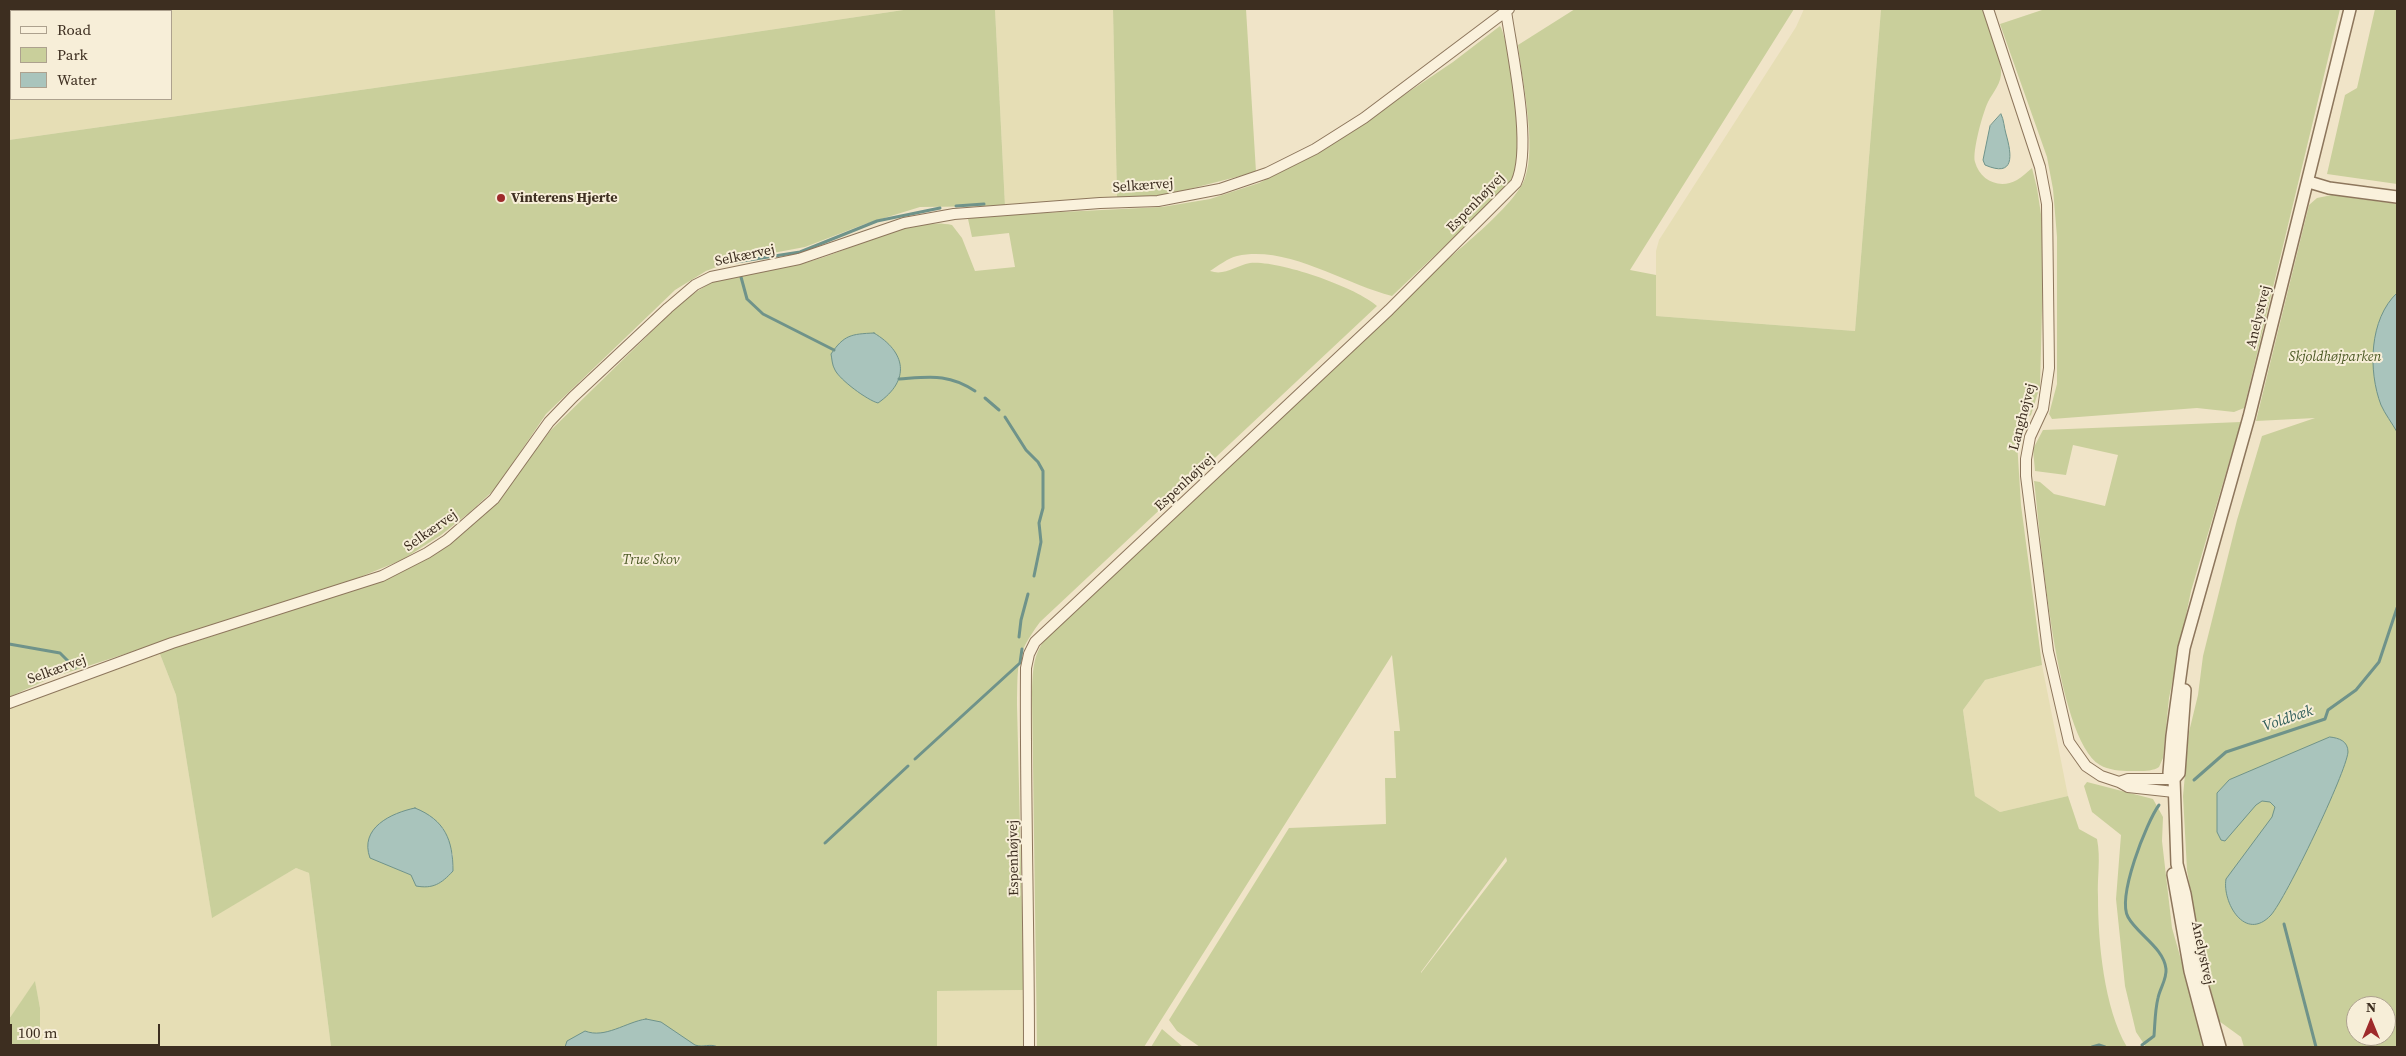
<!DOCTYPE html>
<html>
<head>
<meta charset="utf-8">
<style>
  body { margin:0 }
  #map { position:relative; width:2406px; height:1056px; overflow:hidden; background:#f0e4c8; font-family:"Source Serif 4",serif }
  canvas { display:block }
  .frame { position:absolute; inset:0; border:10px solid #3d2e20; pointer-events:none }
  .legend { position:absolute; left:10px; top:10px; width:162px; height:90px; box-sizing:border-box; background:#f7eed8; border:1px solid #ada18e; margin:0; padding:6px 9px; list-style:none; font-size:15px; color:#3d2e20 }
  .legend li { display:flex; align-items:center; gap:10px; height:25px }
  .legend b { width:25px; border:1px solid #ada18e }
  .north { position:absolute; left:2346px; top:996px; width:50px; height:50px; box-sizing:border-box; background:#f7eed8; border:1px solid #ada18e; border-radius:50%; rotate:0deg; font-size:14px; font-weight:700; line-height:20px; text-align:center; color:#3d2e20 }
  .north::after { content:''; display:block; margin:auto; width:18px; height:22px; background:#9e2a2b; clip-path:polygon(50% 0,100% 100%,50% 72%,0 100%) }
  .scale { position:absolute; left:10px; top:1024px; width:150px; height:22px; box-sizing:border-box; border:2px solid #3d2e20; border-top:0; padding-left:6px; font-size:15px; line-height:18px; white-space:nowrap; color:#3d2e20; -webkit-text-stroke:4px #f7eed8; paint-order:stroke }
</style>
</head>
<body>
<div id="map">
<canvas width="2406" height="1056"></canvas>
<div class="frame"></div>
<ul class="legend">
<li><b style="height:6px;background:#faf1dc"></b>Road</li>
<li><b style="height:14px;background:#c9cf9b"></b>Park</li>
<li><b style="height:14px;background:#a9c4bc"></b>Water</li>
</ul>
<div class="north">N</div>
<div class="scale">100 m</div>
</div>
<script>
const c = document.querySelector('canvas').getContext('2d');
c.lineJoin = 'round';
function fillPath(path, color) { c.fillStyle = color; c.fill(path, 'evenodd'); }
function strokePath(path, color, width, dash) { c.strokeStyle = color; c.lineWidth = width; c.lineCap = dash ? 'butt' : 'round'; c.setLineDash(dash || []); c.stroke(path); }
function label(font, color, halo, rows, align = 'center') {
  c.font = font + ' "Source Serif 4",serif'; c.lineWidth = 4; c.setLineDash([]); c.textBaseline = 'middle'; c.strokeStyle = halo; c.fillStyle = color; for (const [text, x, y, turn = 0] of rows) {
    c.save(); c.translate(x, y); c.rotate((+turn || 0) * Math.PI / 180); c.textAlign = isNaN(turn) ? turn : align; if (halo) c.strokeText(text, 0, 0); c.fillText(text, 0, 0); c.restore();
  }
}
fillPath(new Path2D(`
  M9,9H910L480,73L9,140ZM11,11H171V99H11Z
  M995,9H1113L1117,197L1005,206Z
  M1804,9H1881L1855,331L1656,316V251L1659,240L1796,27Z
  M158,649L176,695L212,917L296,868L309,873L331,1047H40V1008L35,982L9,1019V709Z
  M2042,665L2068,796L2000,812L1975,796L1963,710L1985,680Z
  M1024,990V1047H937V991Z`), '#e6deb5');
fillPath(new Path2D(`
  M910,9H995L1005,206L920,207L865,224L805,247L735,260L706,271L675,290L546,414L496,488L470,512L441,535L402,560L355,579L51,678L9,697V140L480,73Z
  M1113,9H1246L1256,172L1158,197H1117Z
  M1575,9H1794L1630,270L1656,275V316L1855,331L1881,9H1982C1987,23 2001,58 2001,71C2002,83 1993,92 1988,102C1983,112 1972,152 1975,162C1980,180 1999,190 2017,180C2022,177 2027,172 2032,168L2037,188L2044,234L2040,386L2031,415L2027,418L2017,442L2021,505L2042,665L1985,680L1963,710L1975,796L2000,812L2068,796L2079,829L2097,839C2101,859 2097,877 2098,897C2098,942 2104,1008 2127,1047H1200L1177,1031L1169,1020L1289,828L1386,824L1385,778H1396L1394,731H1400L1392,655L1144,1047H1037L1032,693C1033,665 1033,653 1051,631L1428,276C1452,255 1515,206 1525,178C1537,146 1522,80 1518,45ZM1506,857L1507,861L1421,973V972Z
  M2045,9H2340L2244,408L2234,412L2197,408L2052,419L2049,414L2057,384V237L2053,189L2047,157L2000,24Z
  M2375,9H2397V184L2327,174L2345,95L2357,88Z
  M1500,26C1508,36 1520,132 1520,149C1520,163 1514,173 1508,186L1392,296C1344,284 1288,245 1237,256C1228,258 1218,266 1210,271C1225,276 1235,266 1250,263C1278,260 1356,287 1377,306L1040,622C1015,656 1018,664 1017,705L1024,990L937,991V1047H331L309,873L296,868L212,918L176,695L158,649L197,641L377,582L492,507L550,431L684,300C696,292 707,284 720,279C745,270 773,270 799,264C842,256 909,215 952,225L962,238L975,271L1015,267L1009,233L972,237L968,219L981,216L1162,207L1210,199L1259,183L1315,155L1453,62ZM443,828L453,855V871L411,875L370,857Z
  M2332,195L2397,204V1047H2244L2241,1037L2219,1021L2201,953L2187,870L2183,796L2189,732L2198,695L2203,656L2237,520L2262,436L2315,418L2256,421L2309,205L2317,198ZM2356,1006H2386V1036H2356Z
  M2241,422L2191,591L2169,698L2163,758L2159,767C2152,772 2139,771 2130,771C2121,771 2108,770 2100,765C2055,738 2041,536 2034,481L2040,482L2054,494L2105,506L2118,455L2073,445L2066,475L2035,471L2033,449L2043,430Z
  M2087,782L2153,799L2163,817L2162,841L2172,928L2206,1047H2146L2136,1032L2125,986L2116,899L2121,835L2092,812L2084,786Z
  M35,981L40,1008V1047H9V1019Z
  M1162,1029L1183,1047H1184H1151Z`), '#c9cf9b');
const water = new Path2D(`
  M2001,114C2004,120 2004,127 2006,134C2012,155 2015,178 1985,165L1983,160L1990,126Z
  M2397,293V432C2392,423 2385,414 2381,405C2368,371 2369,319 2397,293Z
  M874,333C906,352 911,380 878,403C867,400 840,380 835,370C832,365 832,359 831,354C844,335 851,334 874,333Z
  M2330,737C2339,738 2348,741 2348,752C2346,773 2286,898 2271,915C2245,943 2222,902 2226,879L2272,817L2275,807L2270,802L2262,801L2256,805L2225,841L2221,840L2217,832V793L2229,780Z
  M415,808C445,820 453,840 453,871C441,884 433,889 416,886L411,875L370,858C359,828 391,813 415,808Z
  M646,1019L661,1022L695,1045C704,1048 709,1043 718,1047H565L567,1041L585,1031C605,1039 626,1022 646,1019Z`);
fillPath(water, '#a9c4bc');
strokePath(water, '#6f938a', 1);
strokePath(new Path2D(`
  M956,206L984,204
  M736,262L800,252L877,221L940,208
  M741,277L747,299L763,314L834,350
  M899,379C929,377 948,373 975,391
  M985,398L999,410
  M1005,417L1026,450L1038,462L1043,471V508L1039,523L1041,542L1034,576
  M1019,637L1021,620L1028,594
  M9,644L60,653L75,668
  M915,759L1020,663L1022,649
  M2194,780L2226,752L2325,719L2328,710L2356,690L2379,662L2397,608
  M825,843L908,766
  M2284,924L2316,1047
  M2142,1045L2154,1036C2155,1023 2155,1010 2158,998C2160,988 2167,979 2166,969C2164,948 2137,934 2128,917C2117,897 2146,823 2159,805
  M2092,1047L2099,1045L2105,1047`), '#6f938a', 3);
const minor = new Path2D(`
  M1988,9L2040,167L2047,204L2049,368L2043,409L2030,437L2026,459V476L2048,651L2069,742L2086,766L2101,776L2119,782L2128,787L2174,792
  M9,703L172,643L382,576L427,553L447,540L494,499L549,422L573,397L668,308L695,285L711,277L799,259L904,223L954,214L1100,203L1158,201L1220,189L1267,173L1315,149L1364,118L1509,9
  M2119,782L2128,779H2174
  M1029,1047C1029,921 1025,794 1026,668L1029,654L1035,642L1389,310L1516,183C1533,147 1512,53 1506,11`);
const tertiary = new Path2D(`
  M2309,182L2329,188L2397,197
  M2174,779L2179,773L2185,690
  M2173,874L2190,971L2210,1047
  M2220,1047L2198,970L2185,894L2177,864L2174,779L2169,773L2172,736L2184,648L2249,417L2350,9`);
strokePath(minor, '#8d765c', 12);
strokePath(tertiary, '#8d765c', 14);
strokePath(minor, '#faf1dc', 10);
strokePath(tertiary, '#faf1dc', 11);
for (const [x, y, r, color] of [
  [501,198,5,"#9e2a2b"]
]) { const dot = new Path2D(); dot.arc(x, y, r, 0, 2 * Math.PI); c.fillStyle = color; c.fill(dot); strokePath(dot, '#f7eed8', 2); }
label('14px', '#3d2e20', '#f7eed8', [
  ["Selkærvej",1143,186,-4],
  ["Espenhøjvej",1476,203,-46],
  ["Selkærvej",745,256,-12],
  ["Anelystvej",2259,317,-76],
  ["Langhøjvej",2023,417,-75],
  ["Espenhøjvej",1185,483,-43],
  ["Selkærvej",431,531,-35],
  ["Selkærvej",57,670,-20],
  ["Espenhøjvej",1014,858,-91],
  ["Anelystvej",2202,953,78]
]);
label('bold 14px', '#3d2e20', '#f7eed8', [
  ["Vinterens Hjerte",511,198]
], 'left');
label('italic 14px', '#4d5a26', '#f7eed8', [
  ["Skjoldhøjparken",2335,357],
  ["True Skov",651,560]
]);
label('italic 15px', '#2f5d5a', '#f7eed8', [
  ["Voldbæk",2288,719,-19]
]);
</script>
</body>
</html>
